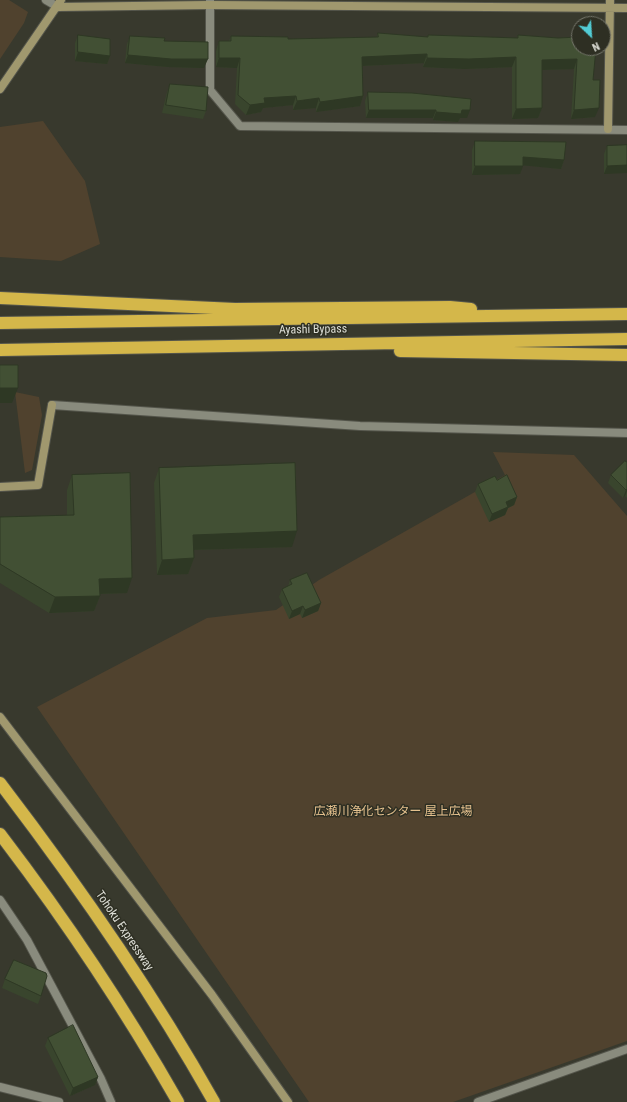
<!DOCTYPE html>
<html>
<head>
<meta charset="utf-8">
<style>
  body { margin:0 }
  #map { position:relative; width:627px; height:1102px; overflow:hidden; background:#38392d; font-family:"Roboto Condensed",sans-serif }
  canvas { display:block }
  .north { position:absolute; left:571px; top:16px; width:40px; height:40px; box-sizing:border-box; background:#2e2f23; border:1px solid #74756a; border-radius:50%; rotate:155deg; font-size:11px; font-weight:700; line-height:16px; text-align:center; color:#dcddd5 }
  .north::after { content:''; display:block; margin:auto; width:14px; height:18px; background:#52ccd5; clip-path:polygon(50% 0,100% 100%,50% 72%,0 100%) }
</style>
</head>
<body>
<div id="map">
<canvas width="627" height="1102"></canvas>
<div class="north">N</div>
</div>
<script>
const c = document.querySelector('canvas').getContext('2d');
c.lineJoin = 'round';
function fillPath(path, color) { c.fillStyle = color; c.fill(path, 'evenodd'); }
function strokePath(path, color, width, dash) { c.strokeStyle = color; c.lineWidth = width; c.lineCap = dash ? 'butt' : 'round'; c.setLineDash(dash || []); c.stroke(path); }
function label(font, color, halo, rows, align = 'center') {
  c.font = font + ' "Roboto Condensed","Noto Sans JP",sans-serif'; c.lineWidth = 3; c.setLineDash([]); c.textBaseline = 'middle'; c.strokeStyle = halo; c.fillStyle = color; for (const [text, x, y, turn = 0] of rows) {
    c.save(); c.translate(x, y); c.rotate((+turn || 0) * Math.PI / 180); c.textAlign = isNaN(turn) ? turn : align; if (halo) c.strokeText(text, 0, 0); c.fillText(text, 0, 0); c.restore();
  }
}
fillPath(new Path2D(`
  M0,0H9L28,12L24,23L0,59Z
  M43,121L85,181L100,244L61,261L0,257V127Z
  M15,392L39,397L42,415L32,470L25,473Z
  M493,452L574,455L627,516V1041L453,1102H309L37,707L207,618L276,610L319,580L505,475Z`), '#50422e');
const street = new Path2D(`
  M46,0L58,7
  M210,0V90L240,126L627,130
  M52,405L360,426L627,433
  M0,900L27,940L101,1079L111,1102
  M0,1087L59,1102
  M478,1102L627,1049`);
const secondary = new Path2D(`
  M58,7L209,5L627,8
  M0,89L61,0
  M608,129L610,0
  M0,487L38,485L52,405
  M0,717L212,995L288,1102`);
const highway = new Path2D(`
  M0,298L235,309L450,307L471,309
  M0,323L627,314
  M0,350L627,339
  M400,351L627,355
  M0,783C78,885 151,990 214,1102
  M0,834C65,919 125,1009 178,1102`);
strokePath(street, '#54554b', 10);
strokePath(secondary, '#54554b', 10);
strokePath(highway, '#54554b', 14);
strokePath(street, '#898b7d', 8);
strokePath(secondary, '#a0986e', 8);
strokePath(highway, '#d4b74a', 12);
fillPath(new Path2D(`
  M378,33L427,37L428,35L517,38L518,35L558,38L593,80L595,117L571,119L574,69L542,70V108L538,118L512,119V67L465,69L423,67L424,63L362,66L363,96L360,106L316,112V108L293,110V105L263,108L261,112L246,115L235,104L237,68L216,67V51L219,41H229L231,36L288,39L377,37Z
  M78,35L110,56L107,64L75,61V43Z
  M130,36L164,41L204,68L168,67L125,63L127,44Z
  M170,84L206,111L203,119L162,113L167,92Z
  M368,92L467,118H460L458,122L433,120V118H366L365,101Z
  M475,141L564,160L561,169L523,165L520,174L472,175V150Z
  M627,145L604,174V154L607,146Z
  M627,462V498L625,496L623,498L608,483L611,475Z
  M159,468L292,547L193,550L194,558L188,574L157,575L154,483Z
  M72,475L127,593L100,594V596L94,611L49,613L0,583V517L67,515V490Z
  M497,480L517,497L514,505L508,508L505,515L489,522L475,492L478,484Z
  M290,580L321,603L318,611L302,618L300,614L289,619L279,597L282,589L288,586Z
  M5,979L41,996L38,1004L2,988Z
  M48,1038L98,1077L95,1085L70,1096L45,1046Z`), '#39452d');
fillPath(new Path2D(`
  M78,52L110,56L107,64L75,61Z
  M427,54L424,63L359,66L362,57Z
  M128,55L208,59L204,68L168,67L125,63Z
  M516,57L512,67L465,69L423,67L427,58Z
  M219,58H240L237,68L216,67Z
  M577,59L574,69L539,70L542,60Z
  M296,96L293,105L263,108L261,112L246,115L250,105L264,98Z
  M363,96L360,106L316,112L320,102Z
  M319,98L316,108L293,110L297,101Z
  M542,108L538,118L512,119L516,109Z
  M599,108L595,117L571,119L574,110Z
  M369,110H436L433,118H366Z
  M462,110H470L467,118H460L458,122L433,120L436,112Z
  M523,157L564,160L561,169L520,165Z
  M627,165V173L604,174L607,166Z
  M475,166H523L520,174L472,175Z
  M0,388H18L12,403H0Z
  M627,489V491L625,496L623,498L626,490Z
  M517,497L514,505L508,508L505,515L489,522L492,514L506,502Z
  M297,531L292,547L187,550L193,535Z
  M194,558L188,574L157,575L162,560Z
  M132,578L127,593L94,594L99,579Z
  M100,596L94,611L49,613L55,597Z
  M321,603L318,611L302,618L305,610Z
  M303,606L300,614L289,619L292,611Z
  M98,1077L95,1085L70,1096L73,1088Z`), '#2e3824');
const building = new Path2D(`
  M378,33L428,37V35L518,38V35L558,38L579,37V48H596L593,80H600L599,108L574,110L577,59L542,60V108L516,109V57L469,59L427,58V54L362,57L363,96L320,102L319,98L297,101L296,96L264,98L265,103L250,105L238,95L240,58H219V41H231V36L288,37V39L378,37Z
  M78,35L110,39V56L78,52Z
  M130,36L165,38L164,41L208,42V59H171L128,55Z
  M170,84L208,87L206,111L166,105Z
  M368,92L412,93L471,99L470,110H462L461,114L436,112V110H369Z
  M475,141L566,142L564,160L523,157V166H475Z
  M627,145V165L607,166V146Z
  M0,365H18V388H0Z
  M625,461L627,462V489L626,490L611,475Z
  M295,463L297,531L193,535L194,558L162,560L159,468Z
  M130,473L132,578L99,579L100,596L55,597L0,564V517L74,515L72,475Z
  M507,475L517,497L506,502L508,507L492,514L478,484L495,476L497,480Z
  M307,573L321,603L305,610L303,606L292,611L282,589L292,584L290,580Z
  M14,960L46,973L47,976L41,996L5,979Z
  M73,1025L98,1077L73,1088L48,1038Z`);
fillPath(building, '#425034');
strokePath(building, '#2e3824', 1);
label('12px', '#dcddd5', '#2e2f23', [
  ["Ayashi Bypass",313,330,-1],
  ["Tohoku Expressway",124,931,56]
]);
label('12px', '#e5c18e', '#2e2f23', [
  ["広瀬川浄化センター 屋上広場",393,812]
]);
</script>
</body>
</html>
